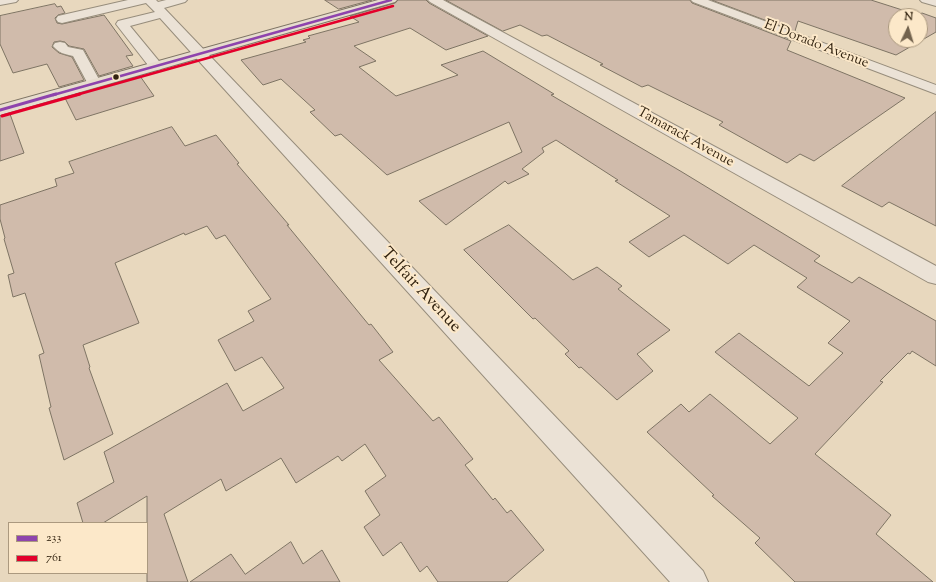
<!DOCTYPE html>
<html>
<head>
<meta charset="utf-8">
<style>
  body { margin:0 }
  #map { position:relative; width:936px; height:582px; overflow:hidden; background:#e8d8be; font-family:"Sorts Mill Goudy",serif }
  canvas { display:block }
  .legend { position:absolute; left:8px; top:522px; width:140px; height:52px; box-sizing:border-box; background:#fce8c9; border:1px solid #ab997f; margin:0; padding:5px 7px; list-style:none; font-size:12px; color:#322310 }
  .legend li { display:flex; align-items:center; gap:8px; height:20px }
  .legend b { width:20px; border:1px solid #ab997f }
  .north { position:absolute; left:888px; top:8px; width:40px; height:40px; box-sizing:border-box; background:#fce8c9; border:1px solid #ab997f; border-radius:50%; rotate:4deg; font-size:11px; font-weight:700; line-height:16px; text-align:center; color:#322310 }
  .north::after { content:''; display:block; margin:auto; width:14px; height:18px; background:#72624d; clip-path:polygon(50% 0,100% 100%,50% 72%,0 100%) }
</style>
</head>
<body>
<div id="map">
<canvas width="936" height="582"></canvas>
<ul class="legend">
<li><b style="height:5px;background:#8e44ad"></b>233</li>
<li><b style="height:5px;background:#e4002b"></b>761</li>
</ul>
<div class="north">N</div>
</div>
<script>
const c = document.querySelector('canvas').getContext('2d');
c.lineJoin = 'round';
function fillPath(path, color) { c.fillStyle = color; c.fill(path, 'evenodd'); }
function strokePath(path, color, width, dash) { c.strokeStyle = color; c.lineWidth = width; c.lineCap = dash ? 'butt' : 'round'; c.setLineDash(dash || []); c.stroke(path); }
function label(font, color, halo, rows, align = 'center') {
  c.font = font + ' "Sorts Mill Goudy",serif'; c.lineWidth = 4; c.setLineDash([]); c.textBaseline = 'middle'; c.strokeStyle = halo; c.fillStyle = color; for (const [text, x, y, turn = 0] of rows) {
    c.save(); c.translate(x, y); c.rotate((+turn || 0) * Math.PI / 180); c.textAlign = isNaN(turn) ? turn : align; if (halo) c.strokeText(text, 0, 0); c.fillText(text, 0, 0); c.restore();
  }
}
const building = new Path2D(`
  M325,0H372L339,9Z
  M398,0H426L429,3L488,36L446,50L410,28L354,46L376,61L359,67L396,96L458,75L441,65L483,51L554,94L551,95L682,172L820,256L814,261L852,283L859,277L936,321V366L912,351L910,354L908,353L880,381L883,382L815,454L891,515L876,534L933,582H795L755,543L760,538L712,496L714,495L647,432L681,404L689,412L710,394L770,444L798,418L715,352L739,333L809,386L843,353L828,343L850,321L797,287L807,278L754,245L728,264L684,235L649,257L629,242L670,216L615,181L618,180L556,140L542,148L544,152L522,169L529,174L508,184L505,181L446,225L419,201L522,152L509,122L387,175L341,134L335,136L310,112L315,110L281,79L263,85L241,60L306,42L303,40L310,38L308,36L359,22L350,16L395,3Z
  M446,0H690L692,3L791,41L787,50L905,98L814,161L800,154L787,163L719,125L723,122L648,85L642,87L600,65L603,64L547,35L542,36L520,25L503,31Z
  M712,0H871L918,15L922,13L936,18V32L896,55L798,21L795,31ZM896,16H920V40H896Z
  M55,4L57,7L61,6L65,13L58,15L55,18L57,23L62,24L104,15L133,55L126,56L133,66L99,76L84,49L69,46L65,42L60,41L54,42L52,47L59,53L72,57L84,80L59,87L47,64L13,73L0,44V16Z
  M140,76L154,96L76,120L65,98Z
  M936,112V226L889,202L882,207L842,186Z
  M10,114L24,153L0,161V116Z
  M172,127L185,146L216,135L239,163L237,164L289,225H287L369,325L371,324L393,352L379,360L433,421L439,417L473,459L465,465L493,500L495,498L507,513L511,510L544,550L507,582H438L427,566L420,572L401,542L383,556L364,527L380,515L365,491L386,476L365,444L342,461L338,456L296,483L281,458L226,491L221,479L164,514L188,582H147V496L103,523H83L77,503L114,482L104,452L227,383L243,411L284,388L262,357L235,371L218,340L254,321L248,311L271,299L225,235L216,239L207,226L185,235L184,233L115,263L139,323L83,345L90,367L89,368L113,434L64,460L49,408L51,407L39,355L44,353L25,293L13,297L8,275L14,273L4,239L5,238L0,219V205L57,186L55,179L74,173L69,162Z
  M509,225L573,280L597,267L622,286L618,289L670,330L637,354L653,371L617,400L581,367L579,368L565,354L569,351L535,318L533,319L464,250Z
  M291,542L303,564L322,550L340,582H190L231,554L245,574Z`);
fillPath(building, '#d0bbab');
strokePath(building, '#7e7464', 1);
const minor = new Path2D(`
  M0,0H18L16,2L0,5Z
  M128,0H156L158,2L166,0H187L185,2L164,8L703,571L708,582H670L160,18L130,26L163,66L161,69L156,70L151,69L116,24L118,21L155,12L146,3L62,23L58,22L56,19L58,16Z
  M428,0H443L936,266V284L928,282L430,2Z
  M691,0H708L936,85V94L693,2Z
  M920,0H936V6L922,2Z
  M60,42L65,43L68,47L83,50L101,83L99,86L94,87L89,86L73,56C64,54 59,53 53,46L55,43Z`);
const major = new Path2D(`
  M378,0H397L395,2L0,115V105Z`);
strokePath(minor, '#978d7c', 2);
strokePath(major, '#7e7464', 2);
fillPath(minor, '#ebe2d6');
fillPath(major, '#e7ddce');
strokePath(new Path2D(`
  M53,95L391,0`), '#8e44ad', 2.5);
strokePath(new Path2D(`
  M0,110L56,94`), '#8e44ad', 3);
strokePath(new Path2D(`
  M76,95L393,6`), '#e4002b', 2.5);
strokePath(new Path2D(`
  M2,116L80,94`), '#e4002b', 3);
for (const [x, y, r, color] of [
  [116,77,3.5,"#322310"]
]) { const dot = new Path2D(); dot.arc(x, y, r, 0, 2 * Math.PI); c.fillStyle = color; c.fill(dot); strokePath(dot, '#fce8c9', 1.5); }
label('14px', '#322310', '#fce8c9', [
  ["El Dorado Avenue",816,45,21],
  ["Tamarack Avenue",685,138,29]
]);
label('17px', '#322310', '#fce8c9', [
  ["Telfair Avenue",420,291,47]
]);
</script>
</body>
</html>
